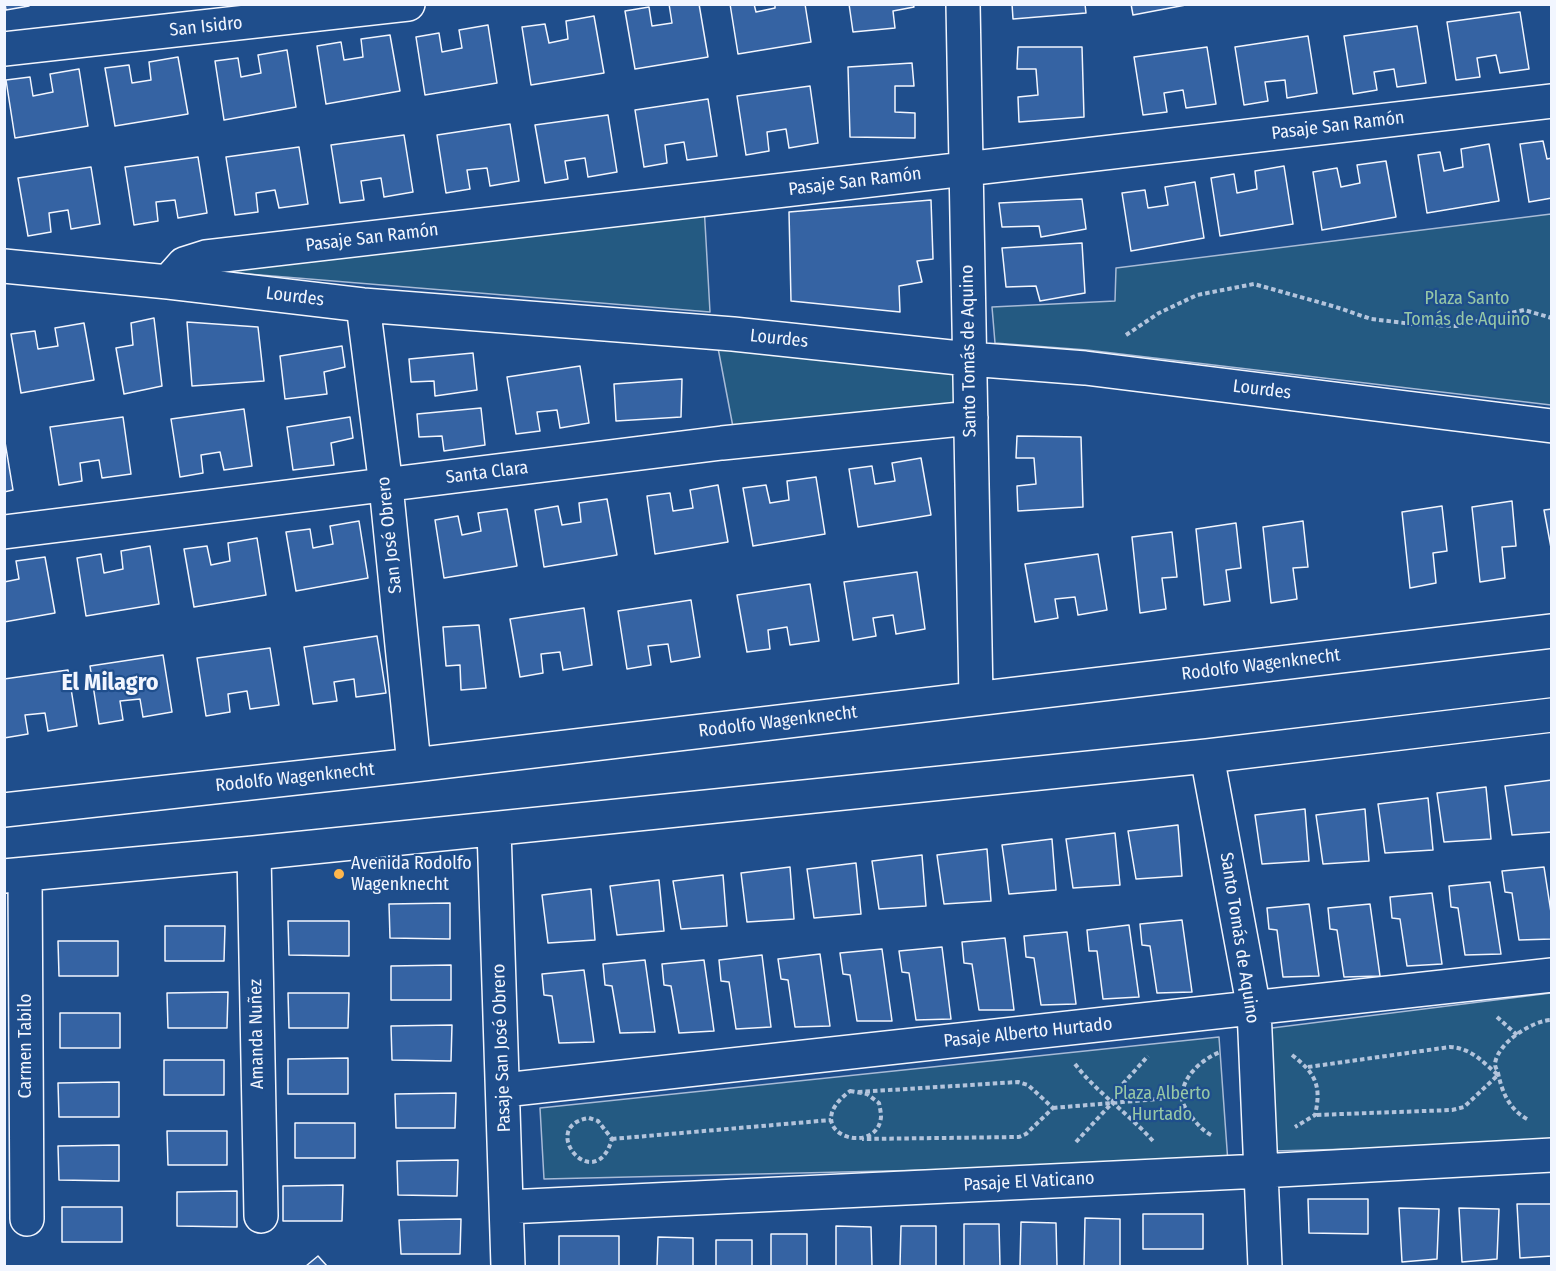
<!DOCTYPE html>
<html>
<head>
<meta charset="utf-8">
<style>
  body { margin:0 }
  #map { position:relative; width:1556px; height:1271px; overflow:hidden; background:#1f4e8c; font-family:"Fira Sans Condensed",sans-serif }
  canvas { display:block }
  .frame { position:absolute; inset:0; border:6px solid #f2f6ff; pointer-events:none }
</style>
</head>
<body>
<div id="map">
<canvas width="1556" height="1271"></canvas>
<div class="frame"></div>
</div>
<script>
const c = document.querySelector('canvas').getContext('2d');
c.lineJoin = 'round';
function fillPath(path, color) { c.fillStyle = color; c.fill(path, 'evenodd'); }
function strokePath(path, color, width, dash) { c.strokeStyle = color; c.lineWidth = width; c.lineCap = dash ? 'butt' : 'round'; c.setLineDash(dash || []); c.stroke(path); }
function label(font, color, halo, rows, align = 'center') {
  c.font = font + ' "Fira Sans Condensed",sans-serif'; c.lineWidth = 4.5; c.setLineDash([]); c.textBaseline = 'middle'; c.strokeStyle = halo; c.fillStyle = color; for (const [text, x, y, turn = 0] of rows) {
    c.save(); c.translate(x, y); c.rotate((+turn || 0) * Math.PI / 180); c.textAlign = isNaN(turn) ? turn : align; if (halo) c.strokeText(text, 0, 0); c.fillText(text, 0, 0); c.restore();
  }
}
const green = new Path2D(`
  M704,205L710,312L224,272Z
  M1551,214V405L1087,350L995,343L992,307L1115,301L1116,268Z
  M718,348L963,372L961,405L733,427Z
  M1551,993V1144L1273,1151L1264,1029Z
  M1219,1037L1228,1163L544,1179L540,1108Z`);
fillPath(green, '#245a82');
strokePath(green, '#a8bbd7', 1.5);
const building = new Path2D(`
  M5,4H29V6L6,10Z
  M669,4H699L708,57L635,69L625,11L649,7L652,26L672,23Z
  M730,4H754L756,12L775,8V4H805L811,42L738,54Z
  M849,4H913L914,7L893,11L895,28L853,32Z
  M1012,4H1085L1086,13L1013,19Z
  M1131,4H1191L1133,15Z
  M1520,12L1529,69L1500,73L1496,55L1477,58L1480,77L1456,80L1447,22Z
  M594,16L604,73L531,85L522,27L545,24L549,43L568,39L566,21Z
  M488,25L497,83L425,95L416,37L439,33L442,52L462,48L459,30Z
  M1417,26L1426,83L1397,87L1394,69L1374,72L1377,90L1353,94L1344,36Z
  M390,35L400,91L326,104L317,46L341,42L344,60L363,57L361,39Z
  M1308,36L1317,93L1287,98L1285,80L1265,82L1268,101L1244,105L1235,47Z
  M1018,47H1082L1084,117L1019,122L1018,97L1038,95L1036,69H1017Z
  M1207,47L1216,104L1186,108L1183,90L1164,93L1167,112L1143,115L1134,57Z
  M287,50L296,107L224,120L215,61L238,58L241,77L261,73L258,55Z
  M178,57L188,114L115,126L105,68L129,65L132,83L151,80L149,62Z
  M912,63L914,86H895V112L915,113V138L850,137L848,67Z
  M79,69L88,126L15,138L6,80L30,77L33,96L53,92L50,74Z
  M810,86L818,143L789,148L786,129L767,132L769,151L746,155L737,96Z
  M708,99L717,156L687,160L684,142L665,145L667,163L644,167L635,110Z
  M608,115L617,172L588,177L585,158L565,161L568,179L545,183L535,125Z
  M510,124L519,181L490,186L487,168L467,170L470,189L446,193L437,135Z
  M404,135L413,192L384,197L381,178L361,181L364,200L340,203L331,145Z
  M1543,141L1547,159L1552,158V198L1529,202L1520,144Z
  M1489,144L1499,201L1427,213L1418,155L1440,152L1444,171L1463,167L1461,149Z
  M299,147L308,204L279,208L275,190L256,193L258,212L235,215L226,157Z
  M198,157L207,213L178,218L175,200L156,202L158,221L134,225L125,167Z
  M1386,161L1396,217L1322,230L1313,172L1337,168L1341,187L1360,183L1357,165Z
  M1284,166L1293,224L1220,236L1211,178L1234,174L1237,193L1257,189L1255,171Z
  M91,167L100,224L71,229L68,210L49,213L51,232L28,236L18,178Z
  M1195,182L1204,238L1131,251L1122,193L1145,190L1148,208L1168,205L1165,187Z
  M1082,199L1086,229L1041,237L1039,226L1002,227L999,203Z
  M931,200L933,259L917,261L922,282L899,286L900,312L791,301L789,212Z
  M1082,243L1085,293L1040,301L1036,286L1006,287L1002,248Z
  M154,318L162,386L124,394L116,348L133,345L131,323Z
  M187,322L258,327L264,381L192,386Z
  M84,323L94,380L21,393L11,334L35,331L38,349L58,346L55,328Z
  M342,346L345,367L324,372L327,394L285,399L280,356Z
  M473,353L477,390L435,396L434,381L411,382L409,359Z
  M580,366L589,423L560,428L557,410L537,412L540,431L516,434L507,377Z
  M682,379L681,417L616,421L614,384Z
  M481,408L485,445L444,451L442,436L419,437L417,414Z
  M244,409L252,466L224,470L220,452L201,455L203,473L180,477L171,419Z
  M123,417L131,474L102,478L99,460L80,463L82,481L59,485L50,427Z
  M350,417L353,438L331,443L334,465L293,470L287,427Z
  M4,436L13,490L4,492Z
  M1017,436L1081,437L1083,507L1018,511L1017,486L1036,484L1034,458H1016Z
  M921,458L931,515L858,527L849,469L872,466L875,484L895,481L892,463Z
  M816,477L825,534L753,546L743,488L766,485L770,503L789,500L787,481Z
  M718,485L728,542L655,554L647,496L670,493L673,511L693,508L690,490Z
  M607,499L617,555L544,567L535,510L558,506L562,525L581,522L579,503Z
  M1512,501L1516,546L1502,547L1505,578L1480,582L1472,507Z
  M1442,506L1447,551L1433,553L1436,583L1410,588L1402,512Z
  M507,509L517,566L444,578L435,520L458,516L462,535L481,531L478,513Z
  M1552,509V553L1544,510Z
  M359,521L368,578L296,591L286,532L310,529L313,548L333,544L330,526Z
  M1303,521L1308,567L1293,568L1297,599L1271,603L1263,527Z
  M1236,523L1241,568L1226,570L1230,601L1204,605L1196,529Z
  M1172,532L1177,577L1162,578L1166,609L1140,613L1132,537Z
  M257,538L266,595L194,607L184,549L207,546L211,565L230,561L228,543Z
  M150,546L159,604L86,616L77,558L101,554L104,573L123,569L121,551Z
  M1098,554L1107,610L1078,615L1075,597L1055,599L1058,618L1035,622L1025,564Z
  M45,557L55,613L4,622V582L19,579L16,561Z
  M917,572L925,629L896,634L893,615L873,618L876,636L853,640L844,582Z
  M810,584L819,641L790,645L787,627L768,630L770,649L747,652L737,595Z
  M691,600L700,657L671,662L668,644L648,646L651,665L627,669L618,611Z
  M584,608L592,665L563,670L560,652L541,654L543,673L520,677L510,619Z
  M479,625L486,688L461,690L460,665L446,666L443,627Z
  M377,636L386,693L356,697L354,679L334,682L337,701L313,704L304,647Z
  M270,648L279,705L250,709L247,691L228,694L230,712L206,716L197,658Z
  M163,655L172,712L143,717L140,699L120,701L123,720L99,724L90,666Z
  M68,670L77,726L48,731L45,713L25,715L28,734L4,738V679Z
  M1552,780V832L1512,835L1505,786Z
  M1486,787L1491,839L1444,842L1437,793Z
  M1428,798L1433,850L1385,853L1378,804Z
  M1305,809L1309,861L1262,864L1255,815Z
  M1365,809L1369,861L1323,864L1316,815Z
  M1178,825L1182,876L1136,879L1128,831Z
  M1115,833L1120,885L1073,888L1066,839Z
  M1052,839L1056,890L1009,894L1002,845Z
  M987,849L991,901L944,904L937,855Z
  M922,855L926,906L879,909L872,861Z
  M856,863L861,914L814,918L807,869Z
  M790,867L794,919L747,922L741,873Z
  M1544,867L1552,919V939L1519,940L1512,893L1505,892L1502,871Z
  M723,875L727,926L681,929L673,881Z
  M659,880L664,931L617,935L610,886Z
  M1490,882L1501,954L1465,955L1458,908L1451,907L1449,886Z
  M591,889L595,940L548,943L542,895Z
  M1432,893L1442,964L1407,966L1400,919L1392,918L1390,897Z
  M450,903V939L390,938L389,904Z
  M1309,904L1319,976L1283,977L1277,930L1269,929L1267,908Z
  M1370,904L1380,976L1344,977L1337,930L1330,929L1328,908Z
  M1182,920L1192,992L1157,993L1150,946L1142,945L1140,924Z
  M288,921H349V956L289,955Z
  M1129,925L1139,997L1103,999L1097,951H1089L1087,930Z
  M165,926H225L224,961H165Z
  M1067,932L1076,1004L1041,1005L1034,958L1026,957L1024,936Z
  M1005,938L1014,1010H979L972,964L964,963L962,942Z
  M58,941H118V976H59Z
  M942,947L951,1019L916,1020L909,973L902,972L899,951Z
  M882,949L892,1021H857L850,975L843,974L840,953Z
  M820,954L830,1026L795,1027L788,980L781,979L778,959Z
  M762,955L771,1027L736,1029L729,982L721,981L719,960Z
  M645,960L655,1032L620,1033L612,986L605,985L603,964Z
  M704,960L714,1031L679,1033L671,986L664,985L662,964Z
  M451,965V1000H391V966Z
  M584,970L594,1042L559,1043L552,996L544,995L542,974Z
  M228,992L227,1028H168L167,993Z
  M288,993H349L348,1028H289Z
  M60,1013H120V1048H60Z
  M452,1025L451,1061L392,1060L391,1026Z
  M348,1058V1094H288V1059Z
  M164,1060H224V1095H164Z
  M119,1082V1117H59L58,1083Z
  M456,1093L455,1128H396L395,1094Z
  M295,1123H355V1158H295Z
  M167,1131H227V1165H168Z
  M119,1145V1181L59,1180L58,1146Z
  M458,1160L457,1196L398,1195L397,1161Z
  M343,1185L342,1221H283V1186Z
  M237,1191V1227L177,1226V1192Z
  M1308,1199H1368V1234L1309,1233Z
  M1517,1204H1552V1256L1520,1258Z
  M62,1207H122V1242H62Z
  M1399,1208L1439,1209L1437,1259L1402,1262Z
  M1459,1208L1499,1209L1497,1259L1462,1262Z
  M1143,1214H1203V1249H1143Z
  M1085,1218L1120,1219V1266H1084Z
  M461,1219L460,1254H401L399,1220Z
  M1021,1222L1056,1223L1057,1266H1020Z
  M964,1224H999L1000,1266H964Z
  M836,1226L871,1227L872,1266H836Z
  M901,1226H936V1266H900Z
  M771,1234H807V1266H771Z
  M559,1236H619V1266H559Z
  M658,1237L693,1238V1266H657Z
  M716,1240H752V1266H716Z
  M318,1256L327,1266H306Z`);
fillPath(building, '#3563a3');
strokePath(building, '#f2f6ff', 1.5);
const minor = new Path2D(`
  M963,4L976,698
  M4,49L408,4
  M4,266L168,282L363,305L733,334L969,359L1085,368L1552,426
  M168,282L184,264L206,257L1552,101
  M363,305L386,486L414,765
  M4,532L722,443L971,418
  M1207,756L1254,1009L1265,1266
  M4,810L414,765L1552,631
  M494,829L508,1266
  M254,853L261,1216
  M25,874L27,1219
  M4,876L254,853L1207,756L1552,715
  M504,1090L1552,975
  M507,1207L1261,1171L1552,1155`);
strokePath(minor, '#f2f6ff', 36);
strokePath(new Path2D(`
  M1126,335L1159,313L1197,295L1254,284L1336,307L1371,319L1413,324L1456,326L1524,310L1552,318
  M1497,1017L1517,1035
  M1292,1055C1315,1073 1322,1085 1315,1115L1295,1127
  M1075,1064C1097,1093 1128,1113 1153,1141
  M1308,1067L1450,1047C1471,1048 1483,1062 1498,1075L1464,1107L1452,1110L1315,1115
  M850,1091L867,1094L879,1103C880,1108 881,1113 881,1117C877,1159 795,1132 850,1091Z
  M858,1092L1018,1082L1028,1085L1053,1108L1026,1134L1019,1137L862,1139
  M1053,1108L1181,1097
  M589,1118L598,1121L612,1139C595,1198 536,1126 589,1118Z
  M1527,1119C1509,1109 1502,1092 1498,1073C1497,1070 1495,1067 1495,1064C1497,1043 1533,1020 1552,1020
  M1211,1135C1205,1132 1199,1126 1194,1120C1189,1113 1181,1104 1182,1096C1183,1075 1203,1059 1220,1052
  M612,1139L831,1120
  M1076,1142L1112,1103L1121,1086L1148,1056`), '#b3c4dc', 4, [4.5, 3]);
strokePath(minor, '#1f4e8c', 33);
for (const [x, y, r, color] of [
  [339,874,6,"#ffb74d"]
]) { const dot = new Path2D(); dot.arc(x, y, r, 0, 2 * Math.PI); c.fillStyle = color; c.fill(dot); strokePath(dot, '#1f4e8c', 2); }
label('18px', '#f2f6ff', '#1f4e8c', [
  ["San Isidro",206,27,-6],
  ["Pasaje San Ramón",1338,126,-7],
  ["Pasaje San Ramón",855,182,-7],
  ["Pasaje San Ramón",372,238,-7],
  ["Lourdes",295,297,7],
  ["Lourdes",779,339,6],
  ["Santo Tomás de Aquino",969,351,-91],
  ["Lourdes",1262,390,7],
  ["Santa Clara",487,473,-7],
  ["San José Obrero",390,535,-96],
  ["Rodolfo Wagenknecht",1261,665,-7],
  ["Rodolfo Wagenknecht",778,722,-7],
  ["Rodolfo Wagenknecht",295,778,-6],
  ["Santo Tomás de Aquino",1239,938,81],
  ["Pasaje Alberto Hurtado",1028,1033,-6],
  ["Amanda Nuñez",257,1034,-91],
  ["Carmen Tabilo",26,1046,-90],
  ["Pasaje San José Obrero",502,1048,-92],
  ["Pasaje El Vaticano",1029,1182,-3]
]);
label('18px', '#97c8a6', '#1f4e8c', [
  ["Plaza Santo",1467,299],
  ["Tomás de Aquino",1467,320],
  ["Plaza Alberto",1162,1094],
  ["Hurtado",1162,1115]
]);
label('18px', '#f2f6ff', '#1f4e8c', [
  ["Avenida Rodolfo",351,864],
  ["Wagenknecht",351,885]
], 'left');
label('bold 24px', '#f2f6ff', '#1f4e8c', [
  ["El Milagro",110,683]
]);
</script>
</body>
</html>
